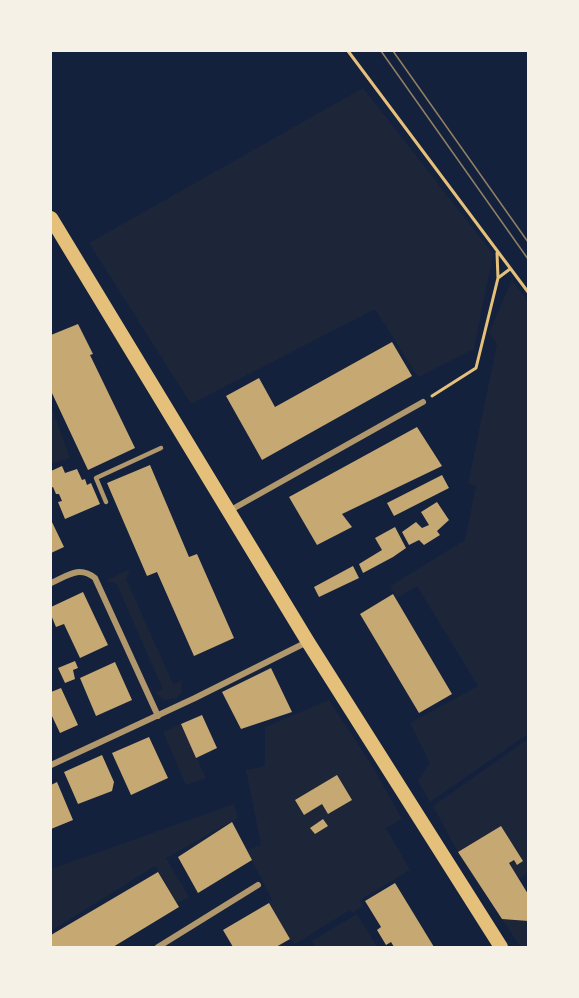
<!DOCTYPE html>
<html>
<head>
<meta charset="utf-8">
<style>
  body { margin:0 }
  #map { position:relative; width:579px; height:998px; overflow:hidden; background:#14213d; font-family:"Work Sans",sans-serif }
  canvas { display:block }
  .frame { position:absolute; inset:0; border:52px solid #f6f1e7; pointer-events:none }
</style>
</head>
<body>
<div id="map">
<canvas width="579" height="998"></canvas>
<div class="frame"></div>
</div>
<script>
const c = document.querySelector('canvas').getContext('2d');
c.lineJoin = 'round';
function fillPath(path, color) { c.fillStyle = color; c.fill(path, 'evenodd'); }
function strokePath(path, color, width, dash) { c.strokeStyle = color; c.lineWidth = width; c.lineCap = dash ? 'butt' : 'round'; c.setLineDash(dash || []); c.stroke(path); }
fillPath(new Path2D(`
  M363,88L493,254L474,349L418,377L375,309L191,404L89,243Z
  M512,280L528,302V734L430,802L418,781L430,763L410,723L478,686L417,586L397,598L390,586L465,540L476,486L468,484L497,344L489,333Z
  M51,406L70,458L51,464Z
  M130,569L126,579L173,684L182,681L181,693L177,698L165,700L155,693L163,689L116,583L106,581Z
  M329,700L373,767L402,819L386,828L410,870L360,900L363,906L352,913L350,910L295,944L290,939L269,903L272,899L246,850L261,845L246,770L265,766V727Z
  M181,724L206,778L186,785L163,732Z
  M528,739V872L519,879L509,863L514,860L517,865L523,861L501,826L458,852L433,806Z
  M234,804L238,818L166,858L189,897L177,903L155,866L51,931V869Z
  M357,914L377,947H315L312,941Z
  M502,919L528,921V947L520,946Z`), '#1d2539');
fillPath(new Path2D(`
  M78,324L93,354L90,355L135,448L88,470L51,391V335Z
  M392,342L412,376L262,460L226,396L259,378L275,407Z
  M417,427L442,466L342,514L352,527L317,545L289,497Z
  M150,465L189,557L197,554L234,638L194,656L157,572L147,576L107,483Z
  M62,466L65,473L77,469L82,480L85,479L87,485L91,483L100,504L65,519L58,502L62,501L59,494H56L53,487L51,488V471Z
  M442,475L449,488L394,516L387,503Z
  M437,502L449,520L437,531L440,535L424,545L419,540L409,545L402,532L416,522L422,528L429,525L421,512Z
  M51,520L64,547L51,553Z
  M395,527L406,548L393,557L363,573L359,564L382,550L375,538Z
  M353,566L359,578L319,597L314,587Z
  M83,592L108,645L80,658L64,624L56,627L51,615V607Z
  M393,594L452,694L419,713L360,614Z
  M75,661L78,668L73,670L75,679L65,683L58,668Z
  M115,662L132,700L96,716L80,678Z
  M271,668L292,712L241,729L222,692Z
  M61,688L78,725L60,733L51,714V692Z
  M202,715L217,748L196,758L181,724Z
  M149,737L168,778L131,795L112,753Z
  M102,755L114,782L112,791L78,804L64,772Z
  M337,775L352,800L328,814L322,804L304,815L295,800Z
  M57,782L73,820L51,829V785Z
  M323,819L328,826L315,834L310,828Z
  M232,822L252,860L198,893L178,857Z
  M501,826L523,861L517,865L514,860L509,863L528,894V921L502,919L458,852Z
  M158,872L179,907L113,947H51V935Z
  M395,883L434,947H394L391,942L386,945L377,930L381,927L365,901Z
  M269,903L290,939L276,947H233L223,930Z`), '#c6a872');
strokePath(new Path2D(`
  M348,51L528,292
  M498,278L510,269
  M432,396L476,368L498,278L497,253`), '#e5c07b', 3);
strokePath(new Path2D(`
  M106,502L96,478L161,448`), '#b1986c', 4.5);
strokePath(new Path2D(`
  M229,511L423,402
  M51,583C67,576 79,565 95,578L158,716
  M51,765L195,698L307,642
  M158,947L258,885`), '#b1986c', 6);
strokePath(new Path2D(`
  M51,218L308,642L501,947`), '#e5c07b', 14);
strokePath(new Path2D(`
  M381,51L528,259
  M393,51L528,242`), '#918062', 1.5);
</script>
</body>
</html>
